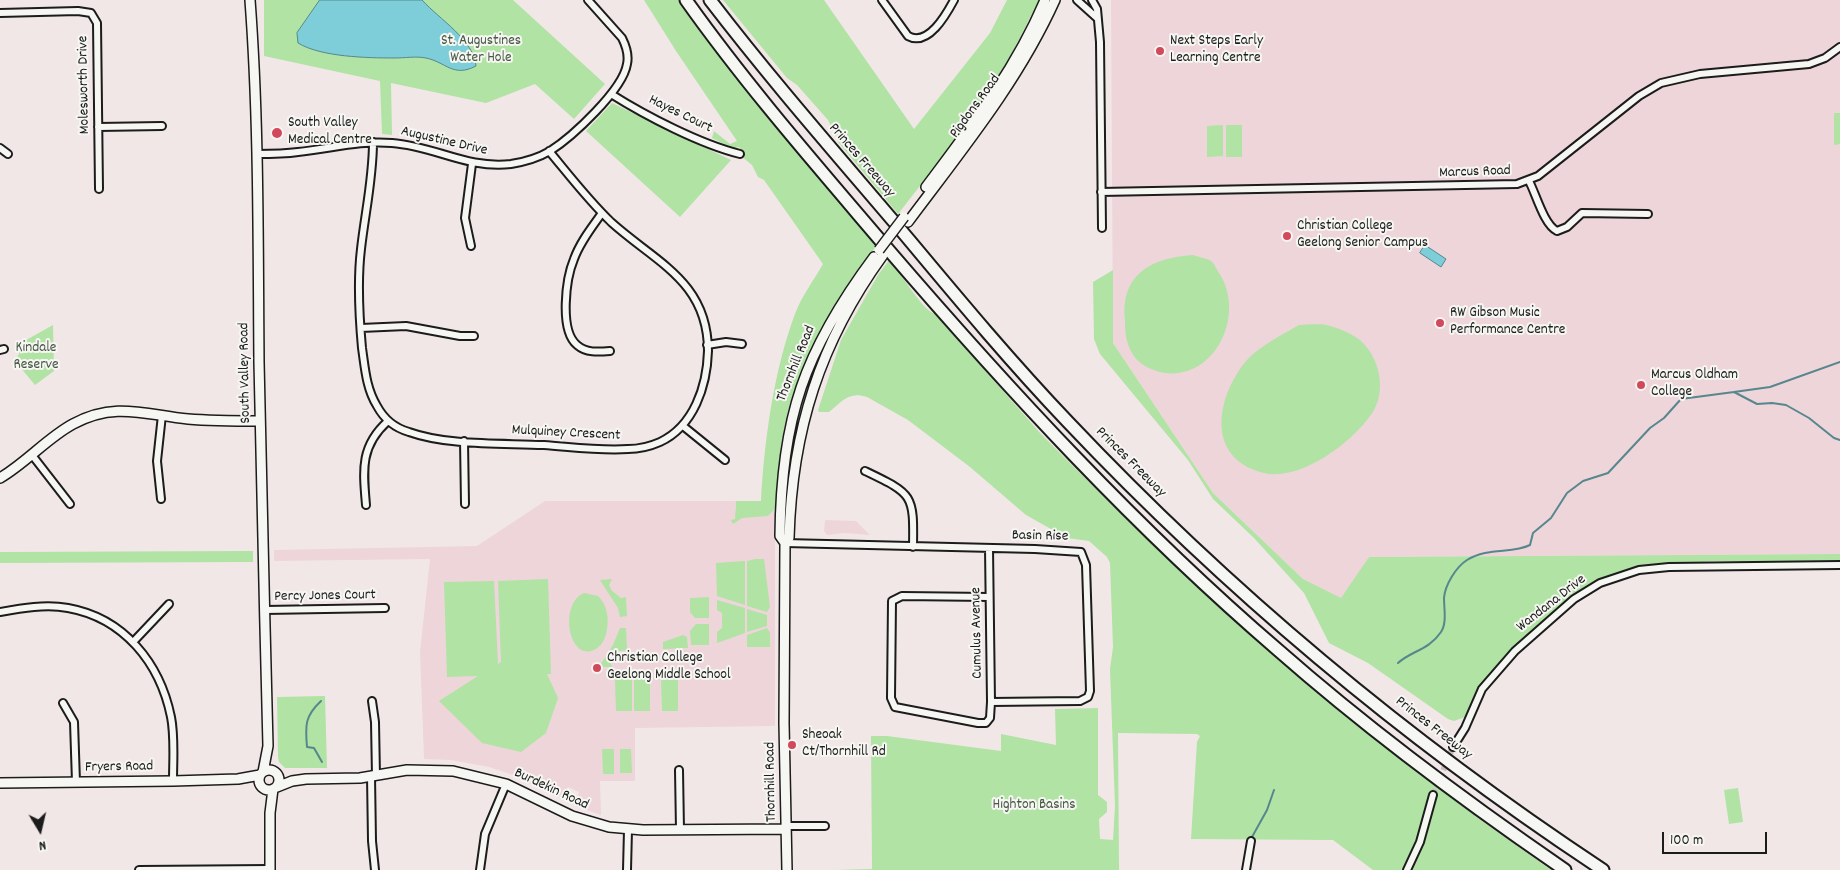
<!DOCTYPE html>
<html>
<head>
<meta charset="utf-8">
<style>
  body { margin:0 }
  #map { position:relative; width:1840px; height:870px; overflow:hidden; background:#f2e7e7; font-family:Dekko,sans-serif }
  canvas { display:block }
  .north { position:absolute; left:15px; top:805px; width:50px; height:50px; -webkit-text-stroke:4px #f6f6f2; paint-order:stroke; rotate:171deg; font-size:14px; font-weight:700; line-height:20px; text-align:center; color:#1c1c1c }
  .north::after { content:''; display:block; margin:auto; width:18px; height:22px; background:#1c1c1c; clip-path:polygon(50% 0,100% 100%,50% 72%,0 100%) }
  .scale { position:absolute; left:1662px; top:832px; width:105px; height:22px; box-sizing:border-box; border:2px solid #1c1c1c; border-top:0; padding-left:6px; font-size:15px; line-height:18px; white-space:nowrap; color:#1c1c1c; -webkit-text-stroke:4px #f6f6f2; paint-order:stroke }
</style>
</head>
<body>
<div id="map">
<canvas width="1840" height="870"></canvas>
<div class="north">N</div>
<div class="scale">100 m</div>
</div>
<script>
const c = document.querySelector('canvas').getContext('2d');
c.lineJoin = 'round';
function fillPath(path, color) { c.fillStyle = color; c.fill(path, 'evenodd'); }
function strokePath(path, color, width, dash) { c.strokeStyle = color; c.lineWidth = width; c.lineCap = dash ? 'butt' : 'round'; c.setLineDash(dash || []); c.stroke(path); }
function label(font, color, halo, rows, align = 'center') {
  c.font = font + ' Dekko,sans-serif'; c.lineWidth = 4; c.setLineDash([]); c.textBaseline = 'middle'; c.strokeStyle = halo; c.fillStyle = color; for (const [text, x, y, turn = 0] of rows) {
    c.save(); c.translate(x, y); c.rotate((+turn || 0) * Math.PI / 180); c.textAlign = isNaN(turn) ? turn : align; if (halo) c.strokeText(text, 0, 0); c.fillText(text, 0, 0); c.restore();
  }
}
fillPath(new Path2D(`
  M1111,0H1840V554L1369,557L1342,599L1303,579L1213,493L1113,343Z
  M545,501H736L735,511H775V726L635,728V781H600L601,815L575,806L579,792L568,787L562,795L556,797L513,775L489,767L451,760L424,759L420,652L430,559L274,561V550L477,546Z
  M825,520L856,521L870,535L844,533L827,535L824,531Z`), '#eed5da');
fillPath(new Path2D(`
  M264,0H513L605,84L574,119L535,84L486,103L391,83L392,135L382,134L380,81L264,56Z
  M644,0H678L725,62L878,244C836,301 798,358 784,429C779,455 782,484 775,509L768,516L742,518L733,524L731,520L735,519L736,501H761C764,442 774,369 795,314C801,297 814,280 823,264L764,180L758,177L752,165L741,156L742,151L739,147L728,150L724,144L712,138L714,131L730,144L737,141L676,51Z
  M723,0H824L914,129L990,33L1007,0H1039L1002,73L955,141L898,214L839,143L828,120L797,85L787,78Z
  M612,103L731,160L680,217L586,131Z
  M1834,113H1840V144L1834,145Z
  M1223,125V156L1207,157V126Z
  M1226,125H1242V157H1226Z
  M1193,255C1198,257 1206,258 1211,261C1214,263 1217,270 1219,273C1246,314 1216,379 1165,373C1152,371 1137,364 1131,351C1126,342 1125,331 1125,321C1120,275 1150,258 1193,255Z
  M890,259C899,271 922,310 935,314L1041,434L1131,524L1259,643L1427,780L1430,779L1477,814L1475,816L1551,870H1412C1425,847 1428,821 1437,797L1429,793L1415,845L1403,870H1373L1333,840L1191,839L1197,742L1200,736L1197,734L1118,733L1119,870H835L872,869L871,736H887L1001,751V734L1056,745L1055,709L1098,708V795L1107,802V812L1099,819L1100,839L1113,840L1115,806L1110,669L1113,647L1110,563L1107,557L1089,541L1067,538L1026,515L970,467L908,420L867,397C848,391 842,402 829,412H819L818,410L841,340L878,275Z
  M1113,270V343L1213,493L1303,579L1341,598L1369,557L1840,554V560L1756,562L1715,561L1664,565L1608,578L1538,627L1473,703L1465,717L1454,721L1448,719L1368,663L1329,643L1304,593L1254,538L1213,499L1188,460L1100,354L1094,339L1093,282Z
  M53,325L54,371L35,385L15,361L19,354V344Z
  M1299,325C1309,325 1321,323 1330,326C1338,328 1350,333 1357,338C1378,353 1387,387 1374,410C1356,440 1301,482 1264,473C1206,459 1215,399 1246,361C1259,346 1282,335 1299,325Z
  M253,551V562L0,563V552Z
  M755,559H764L770,607L767,612L747,606V561Z
  M745,561V605L717,596L716,563Z
  M548,579L551,674H547L558,698L546,733L521,752L482,743L439,701L478,676L447,677L444,582L494,581L498,664L501,662L498,581Z
  M612,579L609,585L612,591L621,598L626,597L627,616L620,617L618,608L600,580Z
  M584,593L598,596C607,605 609,617 607,629C606,637 603,644 596,649C569,664 558,604 584,593Z
  M709,597V618H695L690,612V598Z
  M717,600L745,608V633L717,643V632L722,628V613L717,610Z
  M747,609L767,615V626L747,632Z
  M696,624H709V645H691L690,631Z
  M620,628H626L627,650L612,652L609,658L612,667H599L613,645Z
  M767,628L770,633V647H747V635Z
  M683,635L687,637L688,648L663,649V642Z
  M678,678V711H662L661,679Z
  M615,679H632V711H616Z
  M634,679H650V711H634Z
  M325,696L327,768H285L279,762L278,757L277,697Z
  M602,749H614V774H603Z
  M620,749H631L632,773H620Z
  M1738,788L1743,822L1729,824L1724,790Z`), '#b0e3a4');
const water = new Path2D(`
  M320,0H422C439,19 474,40 476,66C453,78 446,62 426,58C416,56 405,58 395,58C367,58 321,57 298,43L297,33Z
  M1425,245L1446,259L1441,267L1420,253Z`);
fillPath(water, '#7eced9');
strokePath(water, '#57878d', 1);
strokePath(new Path2D(`
  M1734,392L1770,387L1840,362
  M1398,663C1411,651 1429,650 1441,632C1447,623 1444,609 1444,598C1445,585 1456,567 1467,560C1488,547 1512,554 1530,545L1533,533L1551,518L1567,493L1583,481L1608,473L1650,428L1664,418L1681,399L1734,392L1757,404L1772,403L1786,405L1809,418L1834,438L1840,440
  M321,701C305,716 305,725 307,747L314,748L322,762
  M1252,837L1267,810L1274,790`), '#57878d', 2);
strokePath(new Path2D(`
  M1433,795L1453,747`), '#c7bebe', 6, [6, 3]);
const street = new Path2D(`
  M882,0L908,36C928,47 946,15 954,0
  M1077,0L1097,18
  M1092,0L1097,9L1100,42L1102,228
  M0,13L78,11L91,13L97,23L99,189
  M611,94C646,116 700,144 740,154
  M98,127L162,126
  M373,142C373,179 365,213 361,249C357,282 359,315 362,348C365,368 366,388 377,406C384,419 395,428 409,432C448,446 502,443 544,445C572,447 601,451 628,449C639,449 651,446 660,442C694,426 707,386 708,351C708,281 655,262 611,222C588,200 569,175 549,151
  M0,148L8,154
  M256,154C270,154 284,154 298,152C330,149 359,140 392,143C435,146 466,169 511,164C524,162 538,158 550,151C572,137 623,90 627,64C629,55 626,46 622,38L588,0
  M1529,181C1536,194 1544,225 1557,231L1567,227L1582,213L1648,214
  M1101,192L1517,184L1538,176L1639,96L1661,83L1700,74L1809,64L1825,58L1840,47
  M602,213C592,227 580,242 574,259C566,278 559,330 577,345C586,353 598,352 610,351
  M471,246L465,218L472,164
  M361,328L406,326L460,336H474
  M707,345L726,342L742,344
  M0,350L4,349
  M683,426L725,460
  M464,441L465,504
  M32,455L70,504
  M865,471C913,494 914,494 913,547
  M161,499L157,461L162,415
  M366,505C363,470 360,446 388,421
  M785,543L1035,549L1081,552L1086,565L1090,691L1088,697L1080,701L991,702
  M989,548L991,702L990,718L986,723H978L895,707L891,698L892,601L902,596L989,597
  M265,610L385,608
  M0,612C22,608 46,604 68,608C124,618 160,663 171,717C175,737 173,760 173,781
  M134,641L169,604
  M372,701L375,722L376,776
  M63,703L74,722L76,782
  M1453,747L1465,728L1482,689L1515,651L1574,599L1600,583L1639,570L1669,567L1840,565
  M679,770L680,830
  M371,776L372,841L375,870
  M786,826H825
  M139,870L270,869
  M480,870L485,834L506,784
  M627,870L628,830
  M1246,870L1251,841
  M1407,870L1420,842L1433,795`);
const secondary = new Path2D(`
  M250,0C259,120 258,241 259,362C261,490 265,618 268,746L263,772
  M926,187C971,127 1016,69 1045,0
  M908,222C961,151 1018,82 1055,0
  M0,478C26,463 47,438 73,424C115,401 146,415 188,419C212,421 236,421 260,421
  M785,543L780,536C781,418 804,351 874,257
  M259 780a10 10 0 1 1 20 0a10 10 0 1 1-20 0Z
  M0,783L173,781L238,779L260,775
  M277,787L292,781L306,779L360,778L407,770L453,771L506,784L572,816L609,827L643,830L786,829
  M270,870V813L273,789
  M787,870L784,723L785,543L789,538C792,430 820,342 883,255`);
const highway = new Path2D(`
  M686,0C747,86 818,167 886,247C1008,389 1136,528 1278,650C1369,730 1466,802 1565,870
  M710,0C769,77 832,149 895,223C951,290 1007,358 1068,422C1228,591 1409,742 1603,870`);
strokePath(street, '#1c1c1c', 10);
strokePath(secondary, '#1c1c1c', 12);
strokePath(highway, '#1c1c1c', 15);
strokePath(street, '#f6f6f2', 6);
strokePath(secondary, '#f6f6f2', 9);
strokePath(highway, '#f6f6f2', 11);
const secondaryBridge = new Path2D(`
  M879,250L904,217`);
strokePath(secondaryBridge, '#1c1c1c', 12, []);
strokePath(secondaryBridge, '#f6f6f2', 9);
for (const [x, y, r, color] of [
  [1160,51,5,"#d1495b"],
  [277,133,6,"#d1495b"],
  [1287,236,5,"#d1495b"],
  [1440,323,5,"#d1495b"],
  [1641,385,5,"#d1495b"],
  [597,668,5,"#d1495b"],
  [792,745,5,"#d1495b"]
]) { const dot = new Path2D(); dot.arc(x, y, r, 0, 2 * Math.PI); c.fillStyle = color; c.fill(dot); strokePath(dot, '#f6f6f2', 2); }
label('15px', '#485845', '#f6f6f2', [
  ["St. Augustines",481,42],
  ["Water Hole",481,59],
  ["Kindale",36,349],
  ["Reserve",36,366],
  ["Highton Basins",1034,806]
]);
label('15px', '#1c1c1c', '#f6f6f2', [
  ["Next Steps Early",1170,42],
  ["Learning Centre",1170,59],
  ["South Valley",288,124],
  ["Medical Centre",288,141],
  ["Christian College",1297,227],
  ["Geelong Senior Campus",1297,244],
  ["RW Gibson Music",1450,314],
  ["Performance Centre",1450,331],
  ["Marcus Oldham",1651,376],
  ["College",1651,393],
  ["Christian College",607,659],
  ["Geelong Middle School",607,676],
  ["Sheoak",802,736],
  ["Ct/Thornhill Rd",802,753]
], 'left');
label('15px', '#1c1c1c', '#f6f6f2', [
  ["Molesworth Drive",85,85,-91],
  ["Pigdons Road",976,107,-54],
  ["Hayes Court",680,115,26],
  ["Augustine Drive",444,142,13],
  ["Princes Freeway",861,161,49],
  ["Marcus Road",1475,173,-2],
  ["Thornhill Road",797,364,-68],
  ["South Valley Road",246,373,-91],
  ["Mulquiney Crescent",566,434,3],
  ["Princes Freeway",1130,463,45],
  ["Basin Rise",1040,537,1],
  ["Percy Jones Court",325,597,-1],
  ["Wandana Drive",1552,604,-38],
  ["Cumulus Avenue",978,633,-91],
  ["Princes Freeway",1433,729,38],
  ["Fryers Road",119,768,-1],
  ["Thornhill Road",772,782,-91],
  ["Burdekin Road",551,790,25]
]);
</script>
</body>
</html>
